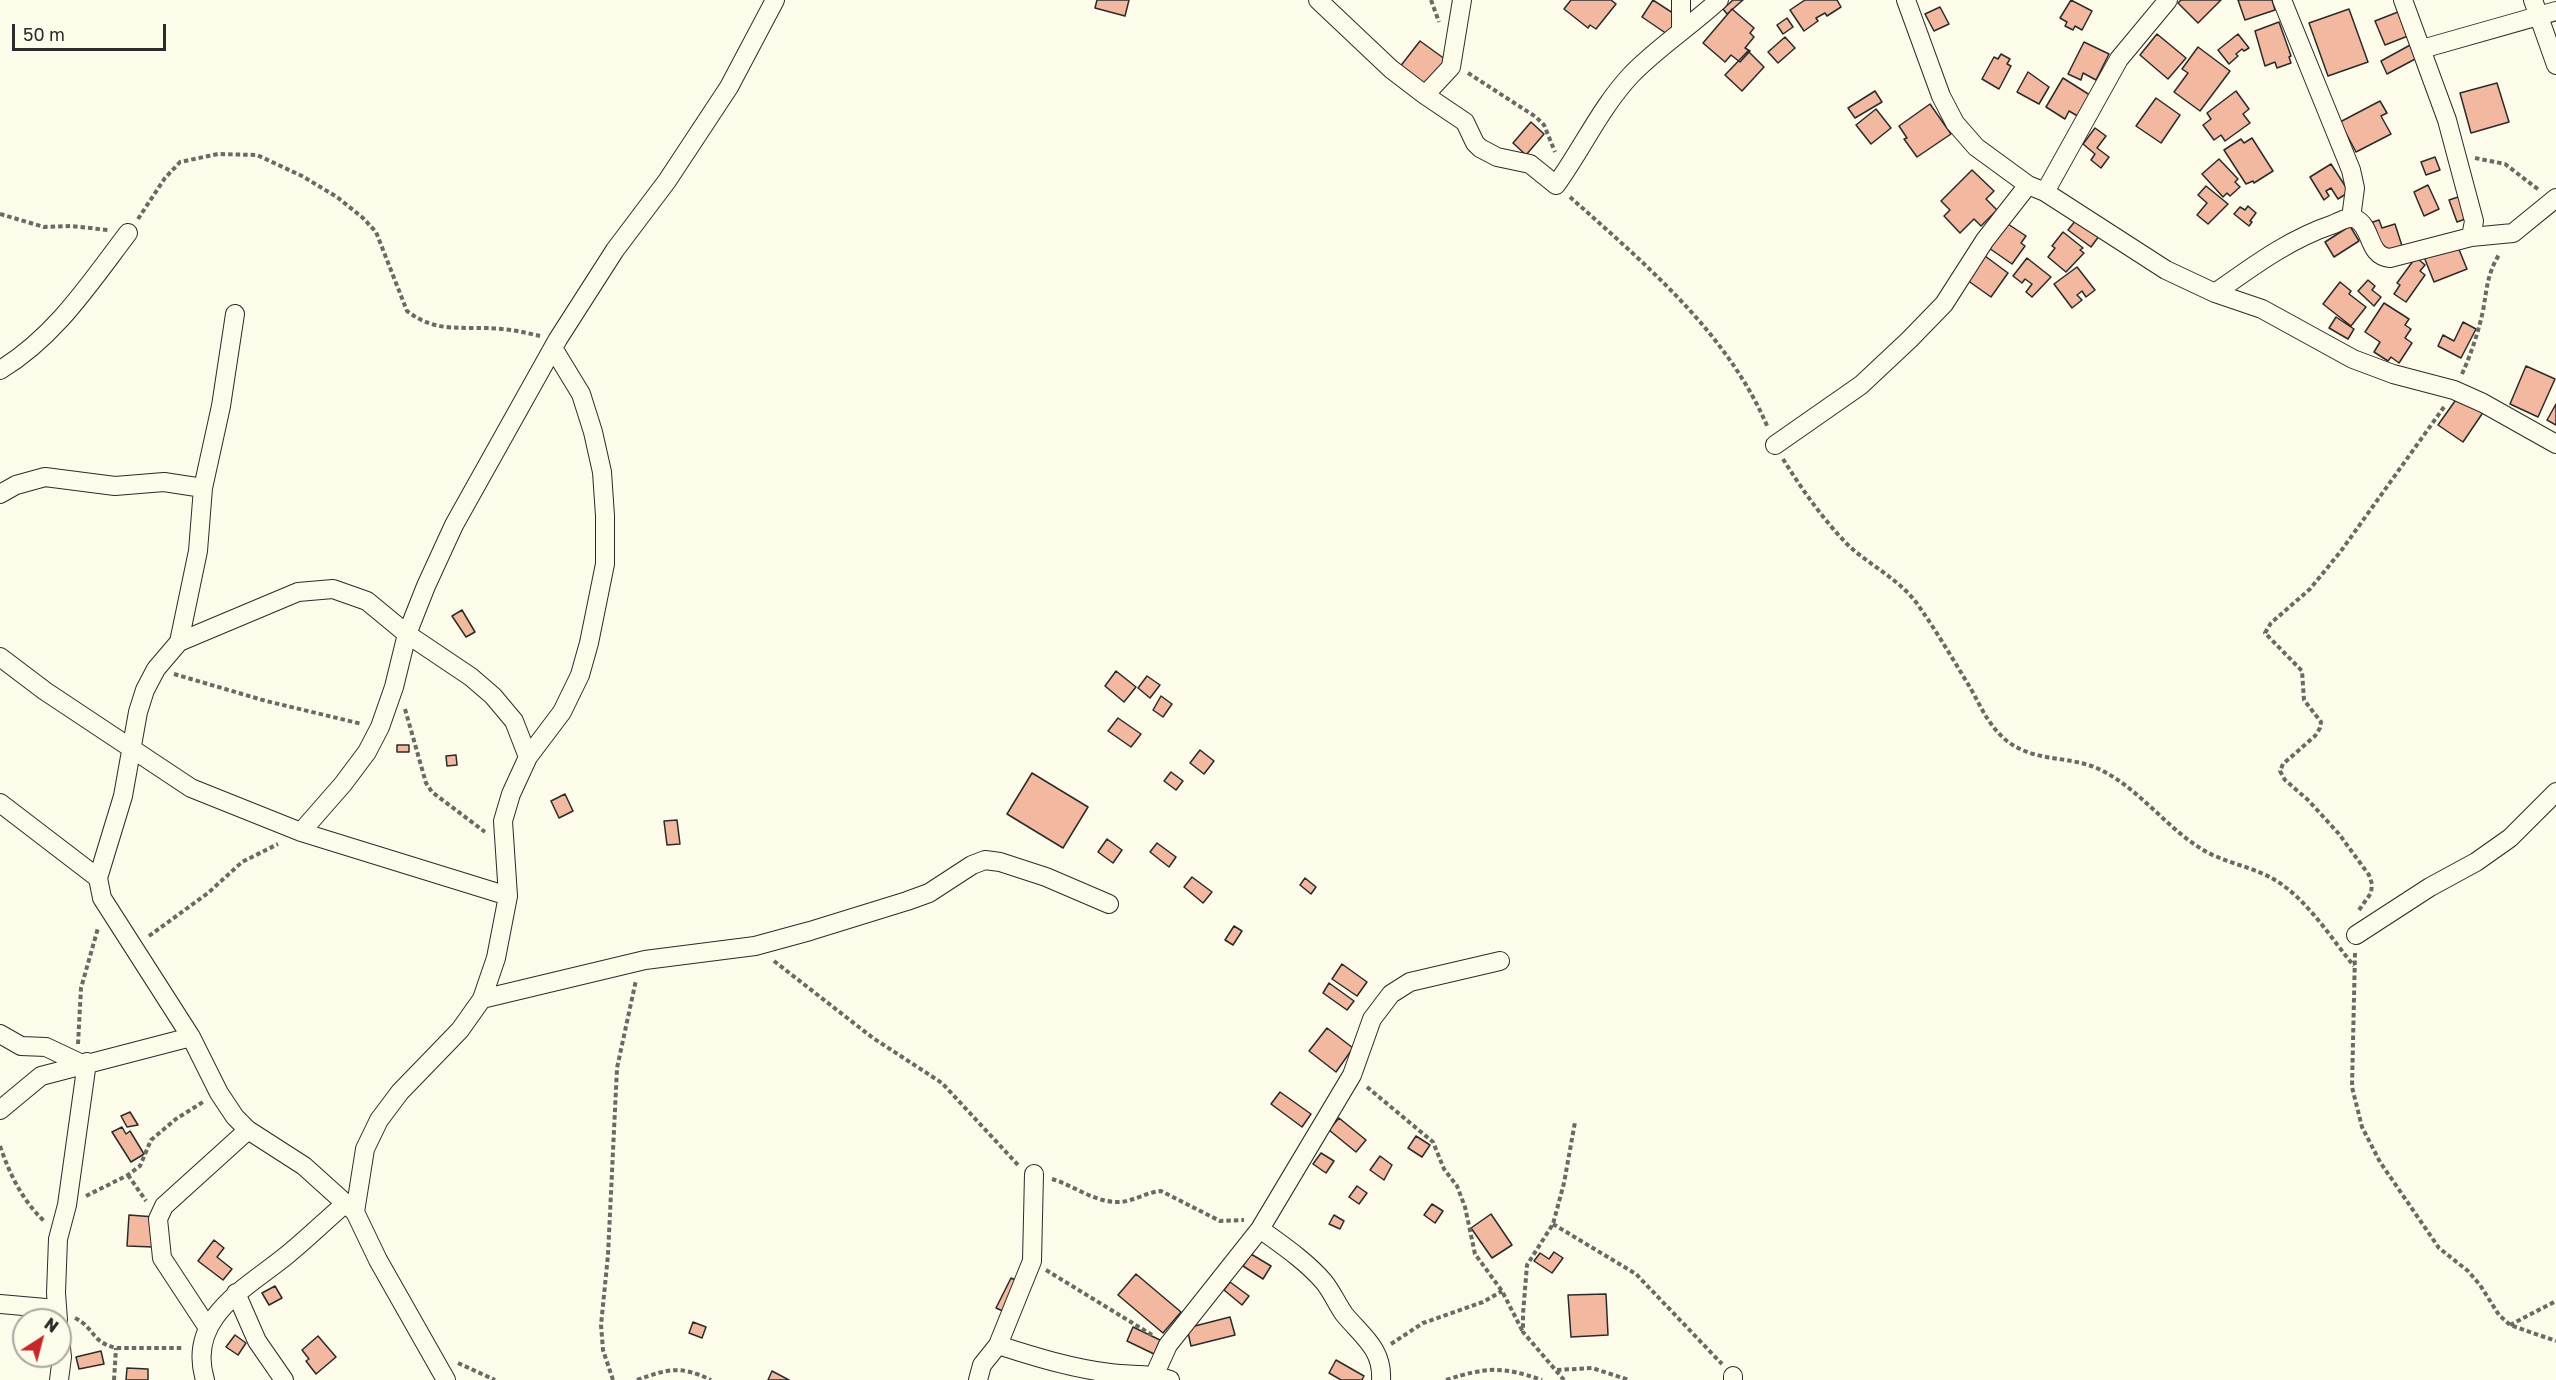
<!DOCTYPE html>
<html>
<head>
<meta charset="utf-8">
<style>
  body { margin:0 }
  #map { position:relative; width:2556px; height:1380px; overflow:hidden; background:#fdfbea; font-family:"Golos Text",sans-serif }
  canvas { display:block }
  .north { position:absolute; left:12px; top:1308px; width:60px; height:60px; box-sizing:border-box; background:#fdfbea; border:2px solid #a9a89e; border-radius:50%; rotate:36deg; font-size:16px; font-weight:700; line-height:24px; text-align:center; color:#2b2b2b }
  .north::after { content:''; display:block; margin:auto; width:21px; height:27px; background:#c62828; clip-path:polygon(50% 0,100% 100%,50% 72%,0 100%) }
  .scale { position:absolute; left:12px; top:24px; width:154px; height:27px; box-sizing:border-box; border:3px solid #2b2b2b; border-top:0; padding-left:8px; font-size:18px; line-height:21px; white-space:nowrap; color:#2b2b2b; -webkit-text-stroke:4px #fdfbea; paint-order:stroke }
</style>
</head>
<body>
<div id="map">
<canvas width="2556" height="1380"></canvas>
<div class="north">N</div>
<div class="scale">50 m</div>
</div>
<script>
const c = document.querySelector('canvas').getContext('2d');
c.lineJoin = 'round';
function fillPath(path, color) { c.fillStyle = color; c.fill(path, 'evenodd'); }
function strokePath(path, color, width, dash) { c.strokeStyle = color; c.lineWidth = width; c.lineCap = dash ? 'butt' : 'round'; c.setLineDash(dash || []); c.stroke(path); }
const building = new Path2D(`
  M1097,0H1129L1125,16L1095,8Z
  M1571,0H1611L1616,4L1596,29L1590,25L1588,28L1564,9Z
  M1653,0L1679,17L1667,34L1642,17Z
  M1733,0H1743L1727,14L1723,9Z
  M1805,0H1837L1841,7L1827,16L1825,13L1816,18L1818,21L1804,31L1790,10Z
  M2071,0L2092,11L2082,30L2075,26L2073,30L2065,26L2067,22L2060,18Z
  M2181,0H2221L2198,23L2178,3Z
  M2238,0H2272L2275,10L2245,20Z
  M1940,7L1949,24L1934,31L1925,14Z
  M1732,9L1754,28L1750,33L1754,37L1745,48L1750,51L1740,62L1731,55L1725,62L1703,43Z
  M2349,9L2368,62L2328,76L2309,23Z
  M2403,10L2413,34L2385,45L2375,21Z
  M1787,18L1793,27L1783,34L1777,25Z
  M2279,22L2291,56L2289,57L2291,63L2277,68L2275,62L2265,66L2255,31Z
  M2157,34L2186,58L2168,79L2140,55Z
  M2238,34L2249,48L2244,51L2242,49L2236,54L2238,56L2229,64L2218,50Z
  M1785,37L1795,48L1778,63L1768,52Z
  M1420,41L1449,62L1427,90L1399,68Z
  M2084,42L2109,54L2096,80L2083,73L2081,80L2068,74Z
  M2412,44L2419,57L2387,74L2381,61Z
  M2198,47L2230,71L2200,111L2174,92L2188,73L2182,69Z
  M1748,51L1764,67L1742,91L1725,75Z
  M2001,54L2010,59L2007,64L2011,66L1999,89L1982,79L1994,57L1998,59Z
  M2028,72L2049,87L2039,104L2017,92Z
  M2063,78L2093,97L2081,118L2069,111L2065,119L2046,107Z
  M2497,83L2509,122L2471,133L2460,93Z
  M1875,91L1882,102L1855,118L1848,108Z
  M2236,91L2249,109L2243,114L2250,123L2225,141L2221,135L2214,140L2203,125L2211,119L2207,113Z
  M2156,98L2180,115L2161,143L2136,126Z
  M2380,101L2387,113L2381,116L2391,134L2356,152L2340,122Z
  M1930,104L1951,134L1917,157L1904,139L1907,138L1899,126Z
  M1876,109L1891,128L1871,144L1856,125Z
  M1531,122L1544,134L1526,155L1513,143Z
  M2095,128L2106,136L2097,148L2109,157L2101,168L2091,160L2095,154L2083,144Z
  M2252,138L2273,171L2254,183L2253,181L2246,184L2224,150L2241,139L2244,143Z
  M2435,157L2440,170L2426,175L2421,162Z
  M2219,159L2238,179L2235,182L2240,187L2230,196L2227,193L2223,197L2202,174Z
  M2331,164L2349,192L2338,199L2331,188L2326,191L2329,196L2324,200L2310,177Z
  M1972,170L1994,191L1986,199L1997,210L1981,226L1974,219L1960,233L1944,216L1950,210L1941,201Z
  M2428,185L2439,209L2424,216L2414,192Z
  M2206,186L2228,204L2208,224L2197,215L2207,203L2198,195Z
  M2461,196L2468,218L2457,222L2449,200Z
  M2248,206L2256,213L2250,221L2252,222L2249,226L2234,214L2240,207L2245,210Z
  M2080,215L2102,232L2091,247L2068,230Z
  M2379,220L2382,228L2395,224L2403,249L2387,254L2370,223Z
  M2008,224L2026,236L2021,243L2025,246L2012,264L1986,246Z
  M2350,226L2359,241L2334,257L2325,242Z
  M2063,232L2083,248L2080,250L2084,253L2066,272L2048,257L2055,248L2052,246Z
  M2458,247L2467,269L2434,282L2424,257Z
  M1985,256L2008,273L1991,297L1967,280Z
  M2416,257L2425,265L2420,271L2425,275L2406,302L2394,294L2400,285L2397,283Z
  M2027,258L2051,277L2032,297L2026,292L2032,284L2025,279L2022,283L2013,276Z
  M2077,267L2095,290L2086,297L2082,291L2077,295L2082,300L2072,308L2054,284Z
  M2368,280L2375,286L2372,290L2381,297L2374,306L2358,291Z
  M2340,282L2351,291L2349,294L2366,307L2351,326L2323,304Z
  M2384,303L2409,319L2405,325L2411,329L2405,338L2412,343L2399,363L2391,357L2388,361L2374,352L2380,342L2365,332Z
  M2336,317L2354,329L2348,339L2329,328Z
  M2463,322L2476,329L2461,358L2438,346L2443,335L2454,341Z
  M2526,366L2555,379L2538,417L2510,404Z
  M2460,394L2484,411L2463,442L2438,425Z
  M2556,404V425L2547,420Z
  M462,610L475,632L466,637L452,616Z
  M1116,671L1136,687L1124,702L1105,686Z
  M1147,676L1160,685L1150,698L1138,688Z
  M1161,696L1172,704L1163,717L1153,710Z
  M1118,718L1141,734L1131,747L1108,731Z
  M397,745H409V752H397Z
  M1200,750L1214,761L1204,774L1190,763Z
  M456,755L457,765L447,766L446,756Z
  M1171,772L1183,781L1176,790L1164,781Z
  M1032,773L1088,807L1063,848L1007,814Z
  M565,794L573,811L559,818L551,801Z
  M677,820L680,844L667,845L664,821Z
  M1107,839L1122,850L1113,863L1098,852Z
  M1157,843L1176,857L1169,867L1150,852Z
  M1192,877L1212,892L1203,903L1184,887Z
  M1305,878L1316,887L1311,894L1300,885Z
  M1234,926L1242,931L1233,945L1225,940Z
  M1342,964L1367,982L1357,996L1332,979Z
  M1329,983L1354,1001L1347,1010L1323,993Z
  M1327,1028L1353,1048L1336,1072L1309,1051Z
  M1280,1092L1311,1114L1302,1127L1271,1104Z
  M130,1112L138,1125L127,1127L121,1116Z
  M1339,1118L1366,1140L1356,1152L1329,1130Z
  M122,1127L126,1134L130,1131L144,1154L131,1162L112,1132Z
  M1416,1136L1430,1145L1422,1157L1408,1148Z
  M1321,1153L1334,1161L1326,1173L1313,1164Z
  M1380,1156L1392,1165L1384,1180L1370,1170Z
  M1357,1186L1367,1193L1359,1204L1349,1197Z
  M1432,1204L1443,1211L1435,1223L1424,1215Z
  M1491,1214L1512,1245L1492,1258L1471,1228Z
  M129,1215L155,1217L153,1247L127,1246Z
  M1334,1215L1344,1221L1340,1229L1329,1224Z
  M214,1240L224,1248L217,1257L232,1269L223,1280L198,1261Z
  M1554,1252L1563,1258L1552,1273L1534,1261L1540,1253L1549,1259Z
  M1251,1254L1271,1266L1263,1279L1243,1266Z
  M1136,1274L1181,1312L1163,1333L1118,1295Z
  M1011,1278L1020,1282L1005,1312L996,1308Z
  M1230,1282L1249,1296L1242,1305L1224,1290Z
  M275,1286L282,1298L269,1305L262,1293Z
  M1606,1294L1608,1335L1571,1337L1568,1295Z
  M1230,1317L1235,1335L1191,1346L1187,1328Z
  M693,1322L706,1327L702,1338L689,1333Z
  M1133,1327L1160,1340L1154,1354L1127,1341Z
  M235,1335L246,1343L238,1355L226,1347Z
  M318,1336L336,1357L316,1374L306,1361L309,1359L302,1350Z
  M101,1351L104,1364L79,1369L76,1357Z
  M1336,1360L1364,1376L1362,1380H1341L1329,1373Z
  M127,1368L148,1369V1380H126Z
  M772,1371L789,1380H768Z`);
fillPath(building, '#f2b8a0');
strokePath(building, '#2b2b2b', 1.5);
const minor = new Path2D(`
  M1318,0L1391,69L1425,95L1465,122L1475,143L1480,148L1497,157L1530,164L1556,185C1582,149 1601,107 1631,75C1658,47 1691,26 1719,0
  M1681,0V31
  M1906,0L1941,96L1955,123L1976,147L2028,185L2045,192L2166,270L2215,293L2262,309L2353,359L2393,374L2454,390L2483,403L2556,444
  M2282,0L2351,170L2355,188L2351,218
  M2403,0L2447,120L2474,221L2471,237
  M2533,0L2556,65
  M2422,49L2556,11
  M1425,95L1451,67L1462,0
  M2045,192L2119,59L2168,0
  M2215,293C2253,266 2289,239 2334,224C2340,221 2349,216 2356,219C2373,228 2367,256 2390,258L2471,237L2513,233L2556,198
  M0,370C55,337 90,283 128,233
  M1775,445L1861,385L1909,340L1944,304L1985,240L2028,185
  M0,494L16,485L45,477L115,486L164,482L203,488
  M179,642L198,551L203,488L221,406L235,314
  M0,657L45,691L191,788L301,832L508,896
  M0,803L98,878
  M301,832L343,784L367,752L380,727L394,687L407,634L426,586L454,525L558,339L615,250L667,181L729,87L775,0
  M2356,935L2430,887L2476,862L2510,838L2556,792
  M482,999L645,960L755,946L810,931L907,901L929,893L972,865L985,860L1000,862L1046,877L1109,904
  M0,1034L21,1046L46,1047L82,1064
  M0,1110L41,1076L191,1037
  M355,1212L365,1149L379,1120L400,1092L460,1030L482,999L496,958L508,896L503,821L511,794L528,757L562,712L580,675L589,643L605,564V516L602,472L593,432L581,394L553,348
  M1260,1229C1282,1245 1306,1261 1324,1282C1332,1292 1337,1304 1344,1314C1362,1336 1383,1349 1381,1380
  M236,1293L257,1341L284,1380
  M0,1304L57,1309
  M58,1320L56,1293L58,1239L67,1205L87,1062
  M208,1328L162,1258L158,1219L164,1206L248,1130
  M998,1345C1035,1357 1071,1368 1110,1373C1130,1376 1151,1373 1170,1380
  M1154,1376L1168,1345L1260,1229L1352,1075L1372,1019L1391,994L1410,982L1500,961
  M1733,1376V1380
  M59,1380L62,1357L60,1338
  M205,1380C186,1317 247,1288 287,1255C307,1239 326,1220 346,1203
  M446,1380L378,1260L355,1212L304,1166L248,1130L235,1117L219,1093L191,1037L102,898L98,878L123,796L138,712L145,690L156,669L179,642L298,592L333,589L367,601L407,634L471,677L493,696L514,721L528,757
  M978,1380L982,1365L998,1345L1032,1261L1034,1174`);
strokePath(minor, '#2b2b2b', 20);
strokePath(new Path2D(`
  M1431,0L1439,22
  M1468,73L1536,117L1544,125L1555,152
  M2475,158L2505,164L2539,190
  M1570,197C1645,264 1728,333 1768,428
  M0,214L44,227L71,226L108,230
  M138,219L165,178L180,162L218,154L257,155L302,176L337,197L363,218L376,232L407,311C438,335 465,325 502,329C515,330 527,333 540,336
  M2462,374C2471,354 2478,333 2483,311C2487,288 2487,274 2500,253
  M1783,459C1801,488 1822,518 1846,543C1868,565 1899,578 1918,605C1937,632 1954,661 1971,689C1982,709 1989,726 2007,741C2035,763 2071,755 2101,770C2139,789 2164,825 2200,848C2223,863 2252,866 2275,880C2308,900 2330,937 2354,966
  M174,674L266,701L362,724
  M405,709L426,783L432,792L485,832
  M2359,910L2371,893L2372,884L2369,875L2339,834L2308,800L2285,780L2280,771L2283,764L2315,736L2320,728L2321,722L2304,700L2302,671L2265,633L2271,623L2310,589L2341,551L2444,407
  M149,936L208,893L242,862L278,844
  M2355,953L2352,1087L2362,1127L2380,1162L2439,1248L2468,1271L2480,1285L2499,1315L2510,1325L2556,1341
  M774,961L873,1038L942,1083L1018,1165
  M78,1044L81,988L98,928
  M1367,1087L1433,1142L1444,1169L1457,1186L1465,1207L1475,1254L1502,1291L1523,1332
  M0,1146C10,1175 22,1200 45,1222
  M128,1175L146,1201
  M1052,1179C1075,1186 1095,1203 1120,1202C1134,1201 1147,1192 1161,1191L1220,1221L1244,1220
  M86,1196L128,1175L140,1166L151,1140L176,1119L203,1102
  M1553,1224L1636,1274L1722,1364
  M1046,1270L1152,1335
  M75,1318C95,1328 91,1342 116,1348H184
  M2510,1325L2556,1301
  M1391,1344L1423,1323L1483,1302L1502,1291
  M458,1363L495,1380
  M1557,1370L1592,1368L1629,1380
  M114,1380L116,1348
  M613,1380L603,1350L601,1325L608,1255L617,1068L636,980
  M637,1380C668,1369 680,1365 711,1380
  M1446,1380C1487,1367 1501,1366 1542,1380
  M1564,1380L1523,1332V1314L1527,1265L1553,1224L1564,1183L1575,1122`), '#6a6964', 4, [4.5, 3]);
strokePath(minor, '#fdfbea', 18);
</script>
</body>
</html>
